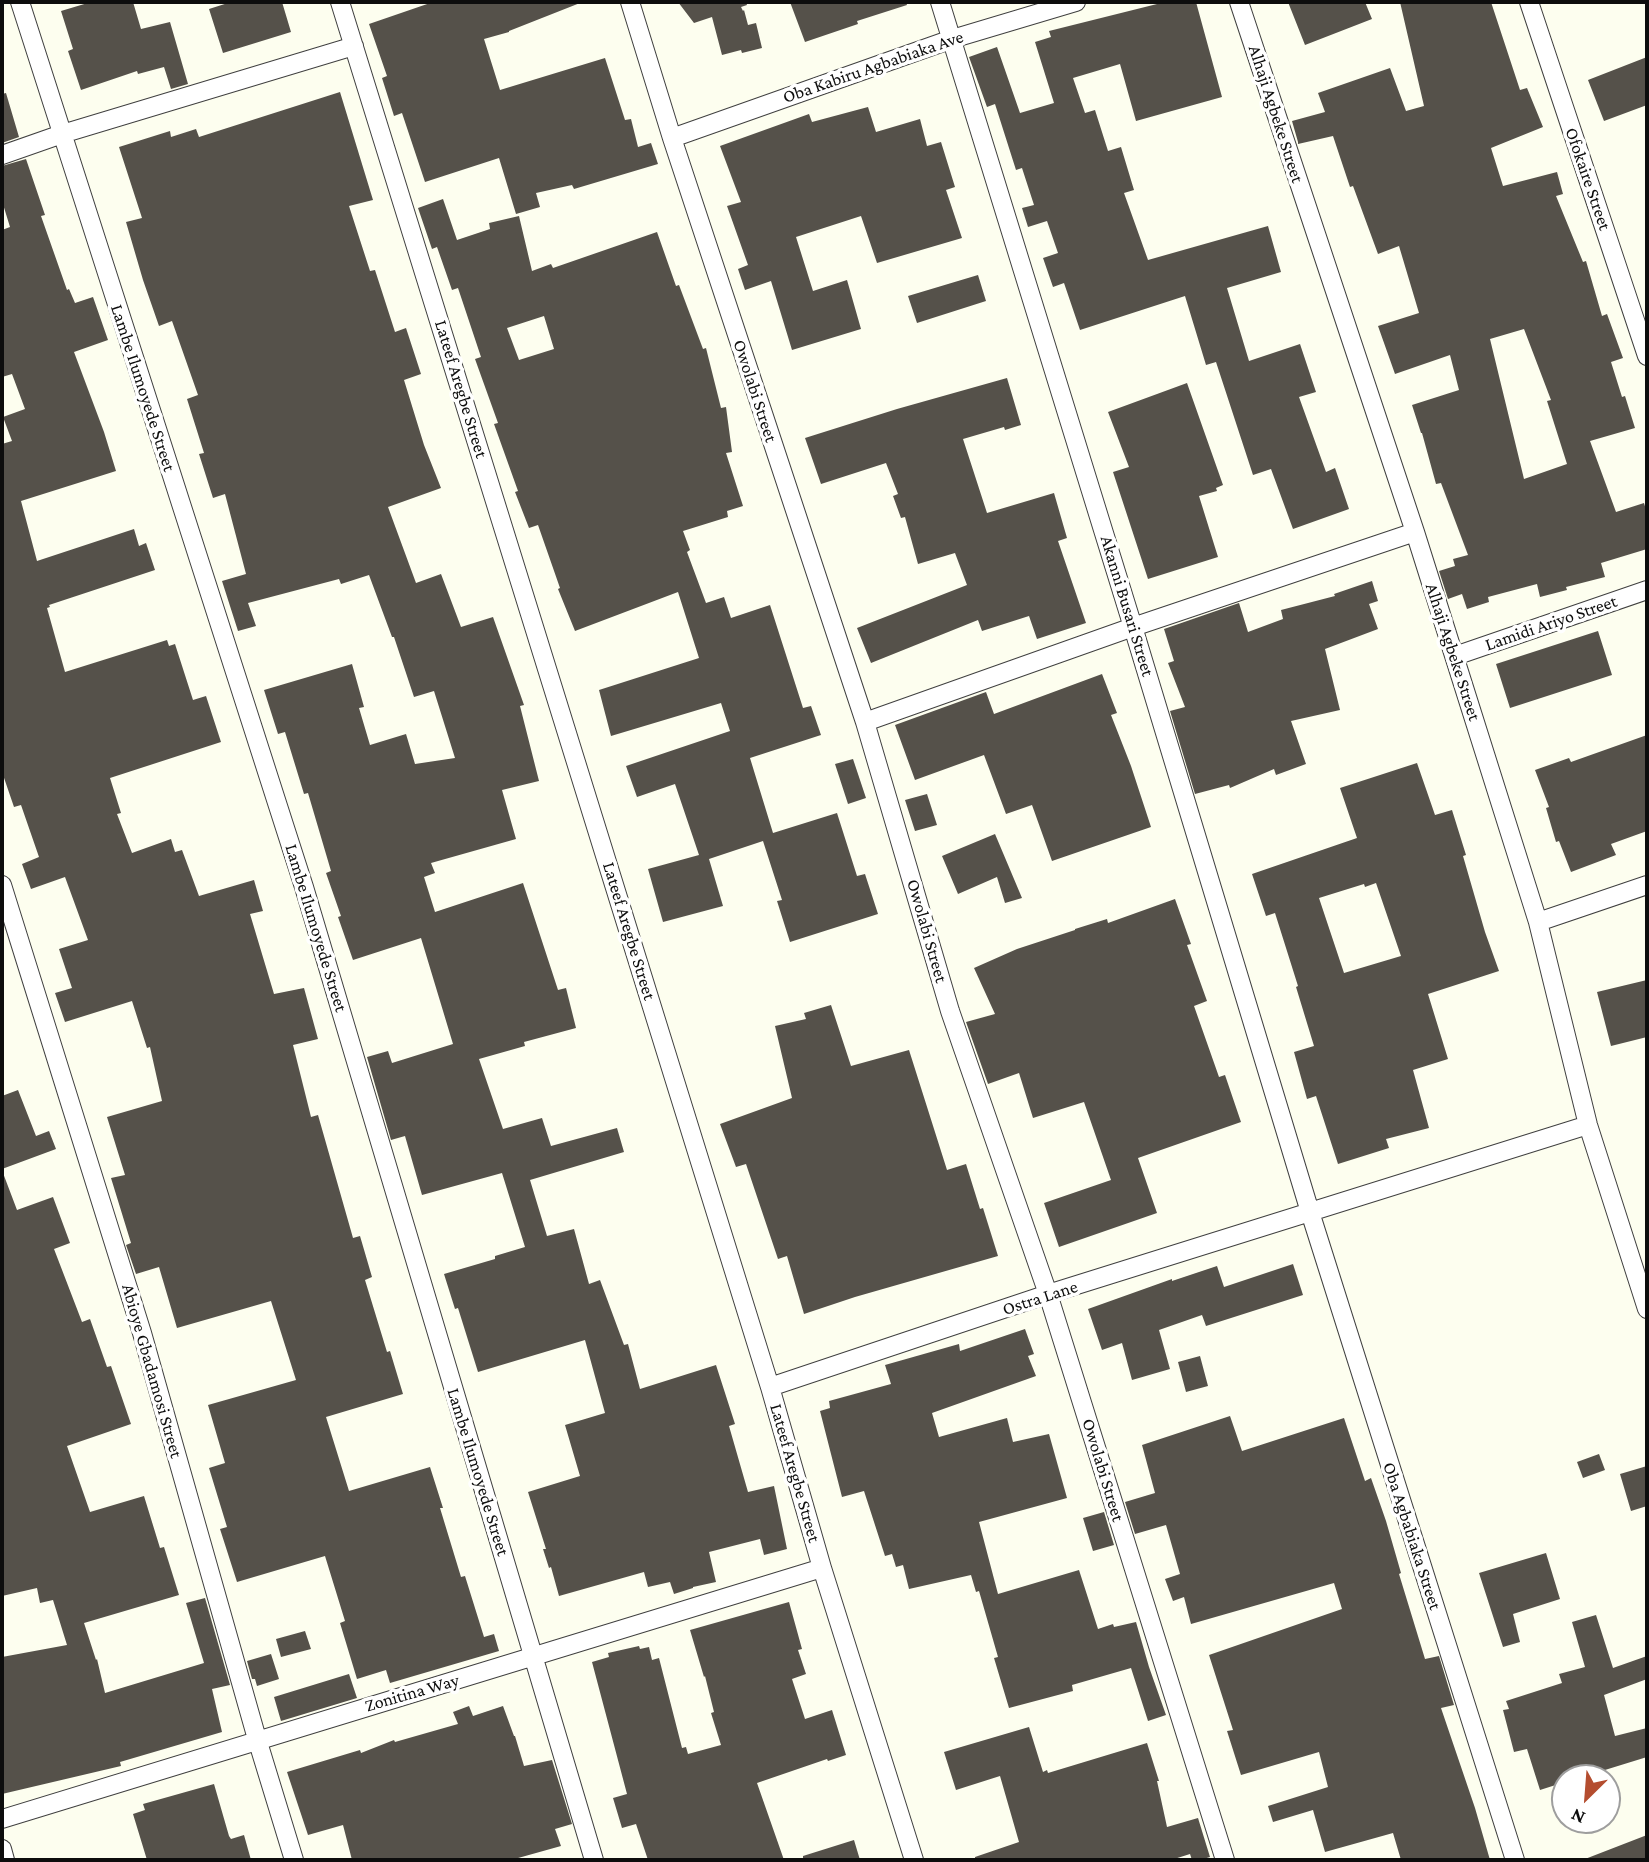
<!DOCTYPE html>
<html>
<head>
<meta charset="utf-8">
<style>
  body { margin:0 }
  #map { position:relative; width:1649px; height:1862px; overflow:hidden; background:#fdfeef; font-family:"Crimson Pro",serif }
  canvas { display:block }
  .frame { position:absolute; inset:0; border:4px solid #0d0d0d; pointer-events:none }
  .north { position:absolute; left:1551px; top:1764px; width:70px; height:70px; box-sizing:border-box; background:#fff; border:2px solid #9e9e9e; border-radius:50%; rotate:205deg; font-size:19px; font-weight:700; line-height:28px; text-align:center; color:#0d0d0d }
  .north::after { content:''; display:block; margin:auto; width:24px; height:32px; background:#b44d2f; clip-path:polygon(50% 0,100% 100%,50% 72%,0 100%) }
</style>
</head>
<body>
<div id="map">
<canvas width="1649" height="1862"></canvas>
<div class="frame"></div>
<div class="north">N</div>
</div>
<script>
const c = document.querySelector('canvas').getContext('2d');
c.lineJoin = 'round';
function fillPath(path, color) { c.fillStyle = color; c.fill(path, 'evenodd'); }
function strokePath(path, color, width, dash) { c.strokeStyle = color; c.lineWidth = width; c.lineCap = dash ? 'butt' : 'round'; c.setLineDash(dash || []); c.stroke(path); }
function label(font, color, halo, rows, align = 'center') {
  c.font = font + ' "Crimson Pro",serif'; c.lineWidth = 7; c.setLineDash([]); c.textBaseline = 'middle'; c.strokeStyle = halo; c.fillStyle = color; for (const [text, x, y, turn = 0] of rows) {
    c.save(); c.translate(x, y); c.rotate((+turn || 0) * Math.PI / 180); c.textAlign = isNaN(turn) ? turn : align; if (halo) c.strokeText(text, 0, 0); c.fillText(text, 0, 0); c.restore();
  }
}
fillPath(new Path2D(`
  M91,2H133L141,29L170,22L188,84L171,89L164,67L138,74L137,71L81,90L68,51L73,49L61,11Z
  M231,2H282L291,32L223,53L209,9Z
  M433,2H579L580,3L509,31V32L484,39L500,90L605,58L625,120L631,119L638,147L651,143L658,164L574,189L572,185L536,193L540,207L516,214L499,158L425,182L402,113L394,116L382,78L387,76L369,24Z
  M678,2H746L747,5L741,7L743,11L744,10L748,25L756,23L762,48L742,53L741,50L722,55L712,17L694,23Z
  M790,2H906L907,5L857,21L858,24L805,42Z
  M1165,2H1196L1222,97L1136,121L1120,64L1073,78L1085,113L1095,110L1108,151L1121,147L1134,190L1124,193L1148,260L1268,226L1281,272L1227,288L1249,361L1300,344L1316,392L1299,397L1326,472L1335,468L1349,509L1293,529L1271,469L1253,475L1216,362L1206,365L1185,296L1080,330L1064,283L1053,287L1043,258L1058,253L1047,221L1028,227L1022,208L1034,205L1022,168L1016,170L995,104L987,107L969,57L997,47L1020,113L1054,103L1035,42L1051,37L1049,31Z
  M1288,2H1365L1372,19L1305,45Z
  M1400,2H1491L1520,90L1527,88L1543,127L1491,148L1503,186L1557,172L1563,194L1556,196L1583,262L1586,261L1602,316L1607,314L1623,358L1611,362L1622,397L1625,396L1635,428L1590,441L1616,512L1644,503L1647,513V549L1601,563L1605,577L1566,587L1567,590L1540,597L1537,584L1488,597L1489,602L1467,609L1462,594L1448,599L1439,571L1455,566L1453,559L1468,555L1441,483L1436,484L1422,433H1421L1412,405L1459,390L1450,355L1395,374L1378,326L1419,313L1399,246L1378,254L1353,186L1350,187L1333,136L1298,144V142L1292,121L1325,112L1318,93L1390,68L1406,111L1424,106ZM1524,329L1551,400L1547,401L1567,464L1524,479L1490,339Z
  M1647,57V105L1604,121L1588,80Z
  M340,92L373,200L349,206L370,271L375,270L395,332L406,328L421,374L404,380L424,445L441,488L388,507L416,583L441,574L461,627L493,617L524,705L520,706L539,781L502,790L516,839L431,863L435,873L424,877L435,912L523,883L558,990L566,988L576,1028L524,1042L525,1046L479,1059L503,1129L542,1118L551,1146L617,1128L624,1152L530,1180L547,1236L574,1229L589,1284L600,1280L624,1345L628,1344L640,1389L716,1365L735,1424L729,1426L748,1492L774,1486L787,1549L764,1555L760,1539L709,1552L716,1582L693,1587V1588L674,1594L670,1582L648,1587L644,1572L559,1596L551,1567L549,1568L543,1549H546L528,1492L580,1476L565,1425L605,1413L585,1340L478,1372L458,1308L455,1309L444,1274L495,1259V1256L525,1247L502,1173L422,1195L405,1136L391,1140L367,1057L388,1051L392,1063L453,1044L421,938L353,960L338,917L341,916L326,873L331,871L308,793L304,794L285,732L278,734L264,690L352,664L364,707L359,708L370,745L406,734L415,764L455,758L434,691L414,697L394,637H392L369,575L341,584L339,579L248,603L256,626L238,631L222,581L246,574L225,494L213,498L199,454L204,453L187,399L198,395L172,321L159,326L143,280L126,222L142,218L119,147L170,131L171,137L196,129L199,137Z
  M6,93L19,137L2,143V94Z
  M868,107L876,132L920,119L927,146L941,142L955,187L946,190L962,238L877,263L861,216L796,237L813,291L847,280L861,329L792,350L771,281L745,290L738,269L748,265L727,206L741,202L720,146L809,114L812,122Z
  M26,159L45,215L41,216L67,290L69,289L75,303L93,297L108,340L74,352L104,432L116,471L21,501L37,561L134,529L139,546L146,543L155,570L49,605L50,607L47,608L65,672L167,640L169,646L175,644L193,700L206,696L221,742L110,778L121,813L117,814L132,853L171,839L175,852L182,850L199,896L254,880L263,911L250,914L274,994L304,988L318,1039L293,1045L311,1117L318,1115L353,1238L360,1236L372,1277L365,1280L387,1352L390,1351L403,1394L326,1417L349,1491L430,1467L443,1508H440L461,1577L465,1576L484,1637L494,1634L499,1651L390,1683L386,1670L357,1679L340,1623L345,1621L325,1556L237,1582L220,1529L227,1527L209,1468L225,1463L208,1405L296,1380L271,1301L177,1328L159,1267L136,1274L126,1245L131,1243L111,1178L125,1175L107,1117L162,1101L150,1047L147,1048L132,1001L65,1022L55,993L72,988L59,949L88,940L65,877L31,889L22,864L39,857L21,805L14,807L2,772V444L12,441L3,417L25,409L12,374L2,377V230L10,227L2,201V166Z
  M443,199L457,240L490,229L489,223L519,216L532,271L551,264L553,268L657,232L676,286L679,285L703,349L706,348L721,408L726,407L732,452L726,453L743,506L727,511L728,517L683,531L690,550L687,552L706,603L724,597L731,618L770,605L803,708L811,706L821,735L750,758L773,833L837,813L857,876L865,874L878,914L790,942L777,901L782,900L763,841L709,859L723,906L663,922L648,869L699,855L675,784L637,797L626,766L730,731L721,703L611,736L599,690L699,658L678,592L575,631L558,589L560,588L538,525L529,528L515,492L518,491L494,424L498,423L475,359L481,357L458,288L452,290L437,247L432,249L418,208ZM544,316L554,349L519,360L507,328Z
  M978,275L986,301L917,323L908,296Z
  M1007,378L1021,425L1005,430L1004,427L963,439L987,513L1054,493L1067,538L1058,541L1086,623L1037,639L1029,616L982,631L978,620L871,663L857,628L967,585L955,553L918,564L905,517L901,518L893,496L898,494L886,463L821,484L805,438L897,409Z
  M1187,383L1223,485L1216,488L1217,491L1199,496L1218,557L1148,579L1113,472L1129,467L1108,412Z
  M1372,581L1378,601L1369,604L1378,629L1325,649L1340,710L1291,721L1306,764L1276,775L1274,769L1230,788L1229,785L1195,794L1170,711L1185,707L1168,663L1174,661L1164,629L1239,603L1248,632L1283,619L1281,610L1335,596L1334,594Z
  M1598,631L1612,675L1510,708L1496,664Z
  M1102,674L1117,713L1111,715L1131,766L1151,827L1052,861L1032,805L1006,814L984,755L915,780L895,725L986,692L994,714Z
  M1647,735V831L1611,844L1616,855L1571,872L1559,841L1556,842L1546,808L1549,807L1535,770L1569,758L1571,762Z
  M853,759L866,798L848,804L835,764Z
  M1417,763L1435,815L1452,810L1466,855L1463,856L1485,932L1499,971L1428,994L1448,1059L1413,1070L1429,1128L1386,1139L1389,1148L1338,1164L1316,1096L1307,1099L1294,1052L1314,1046L1296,987L1298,986L1275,913L1266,916L1252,874L1357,838L1340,788ZM1376,883L1401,956L1344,973L1319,898L1364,884L1365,887Z
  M927,794L937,825L915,831L905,800Z
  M995,834L1022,898L1005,903L997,877L958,894L942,856Z
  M1175,899L1191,944L1187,945L1207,1001L1194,1006L1219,1077L1225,1075L1241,1122L1138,1158L1157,1213L1059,1247L1044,1203L1111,1180L1084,1102L1033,1118L1019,1073L988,1084L966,1022L995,1014L974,968L1017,949L1075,930V929L1107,919L1108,923Z
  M1647,980V1037L1611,1046L1597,992Z
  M831,1005L851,1066L909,1050L947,1170L966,1164L980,1209L983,1208L998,1256L855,1297L804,1314L787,1256L778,1259L746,1164L736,1167L720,1124L792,1098L775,1026L806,1019L804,1013Z
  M18,1090L36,1136L49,1131L56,1149L2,1169V1096Z
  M3,1173L17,1210L53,1197L70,1243L54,1249L82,1322L90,1319L107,1367L111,1366L131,1424L67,1446L90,1512L144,1496L160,1548L164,1547L179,1595L84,1623L96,1660L97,1659L105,1693L204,1663L186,1603L205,1598L230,1685L212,1689L222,1732L120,1762L121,1766L2,1794V1657L67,1645L53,1600L40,1603L37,1588L2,1596Z
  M1293,1264L1303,1295L1206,1326L1202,1315L1159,1330L1170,1369L1132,1380L1122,1343L1102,1350L1088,1309L1172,1279V1281L1217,1266L1224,1287Z
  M1025,1329L1034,1354L1028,1356L1036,1376L932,1413L939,1437L1007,1418L1013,1442L1049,1434L1067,1498L979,1522L998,1594L1079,1570L1098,1629L1113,1624L1114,1627L1136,1622L1149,1667L1166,1715L1148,1721L1131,1668L1072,1685L1073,1691L1009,1708L994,1658L998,1657L979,1591L976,1592L971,1575L909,1589L903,1565L896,1567L892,1554L885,1556L864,1491L842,1497L820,1411L830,1408L829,1401L891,1384L885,1365L959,1344L960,1351Z
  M1200,1356L1208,1386L1186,1392L1178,1362Z
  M1230,1416L1242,1451L1344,1418L1365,1481L1371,1478L1386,1521L1401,1573L1399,1574L1425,1659L1439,1656L1454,1705L1441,1708L1475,1808L1490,1860H1401L1393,1833L1325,1852L1313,1810L1273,1822L1268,1806L1328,1787L1319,1752L1241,1775L1227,1731L1233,1730L1209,1655L1342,1609L1334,1583L1191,1624L1184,1597L1173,1601L1165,1579L1180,1574L1166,1525L1135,1534L1125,1502L1155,1493L1142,1445Z
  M1599,1454L1605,1470L1583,1478L1577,1462Z
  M1647,1466V1506L1631,1511L1620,1474Z
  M1104,1512L1114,1545L1093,1551L1083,1518Z
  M1546,1553L1560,1599L1513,1614L1520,1642L1503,1647L1479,1573Z
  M789,1602L802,1649L798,1650L806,1674L792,1679L805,1719L832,1710L846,1755L828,1761L827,1759L757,1783L784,1860H648L636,1824L622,1828L613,1798L627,1794L592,1662L609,1657L608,1653L639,1646L640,1649L649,1647L652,1660L659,1658L682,1748L686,1747L688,1754L721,1745L711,1713L714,1712L705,1676L704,1677L690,1630Z
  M1596,1615L1613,1668L1647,1656V1679L1604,1695L1615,1736L1647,1728V1757L1579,1778H1565V1782L1540,1790L1527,1749L1514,1752L1503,1710L1509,1709L1506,1701L1562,1683L1559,1674L1585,1667L1572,1622Z
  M305,1631L311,1649L281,1657L276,1639Z
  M271,1654L279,1679L257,1686L255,1679H252L247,1661Z
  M349,1674L357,1698L281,1721L274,1697Z
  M469,1706L473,1716L503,1706L514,1736H515L524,1766L552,1760L572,1824L555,1829L561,1846L511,1860H352L343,1825L308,1835L287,1772L360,1750L361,1753L394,1740L395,1742L458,1724L453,1712Z
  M1029,1727L1043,1772L1047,1770L1048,1773L1147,1743L1159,1781H1157L1167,1827L1198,1818L1210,1857L1200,1860H1192L1190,1854L1171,1860H975V1857L1019,1842L1000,1776L956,1790L944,1752Z
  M214,1784L229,1836L231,1839L244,1835L251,1860H147L133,1814L145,1810L143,1804Z
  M1647,1835V1860H1585V1859Z
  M854,1840L860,1860H803V1856Z`), '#55514a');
const minor = new Path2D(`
  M20,2L304,887L594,1860
  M340,2L770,1387L822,1568L914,1860
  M630,2L672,138L865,722L950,1011L1048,1294L1225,1860
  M940,2L1133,627L1310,1212L1515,1860
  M1239,2L1415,532L1538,922L1588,1125L1647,1309
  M1529,2L1647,356
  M672,138L952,39L1076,2
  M2,155L62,134L354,46
  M1455,656L1647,590
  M865,722L1133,627L1415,532
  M2,885L142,1333L257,1739L294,1860
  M1538,922L1647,885
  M770,1387L1048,1294L1588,1125
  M2,1819C275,1734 549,1653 822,1568
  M2,1849L5,1860`);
strokePath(minor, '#404040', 20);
strokePath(minor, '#fff', 18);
label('18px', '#0d0d0d', '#fff', [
  ["Oba Kabiru Agbabiaka Ave",873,67,-19],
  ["Alhaji Agbeke Street",1276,114,72],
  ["Ofokaire Street",1588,179,71],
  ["Lambe Ilumoyede Street",143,388,72],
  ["Lateef Aregbe Street",461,389,73],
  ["Owolabi Street",755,391,72],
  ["Akanni Busari Street",1127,606,73],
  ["Lamidi Ariyo Street",1551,623,-19],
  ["Alhaji Agbeke Street",1453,652,72],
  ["Lambe Ilumoyede Street",316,928,73],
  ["Lateef Aregbe Street",629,931,73],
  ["Owolabi Street",927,931,74],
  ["Ostra Lane",1040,1298,-18],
  ["Abioye Gbadamosi Street",152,1371,74],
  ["Owolabi Street",1103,1470,73],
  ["Lambe Ilumoyede Street",478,1472,73],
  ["Lateef Aregbe Street",795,1473,74],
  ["Oba Agbabiaka Street",1412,1536,72],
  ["Zonitina Way",412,1693,-16]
]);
</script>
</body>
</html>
